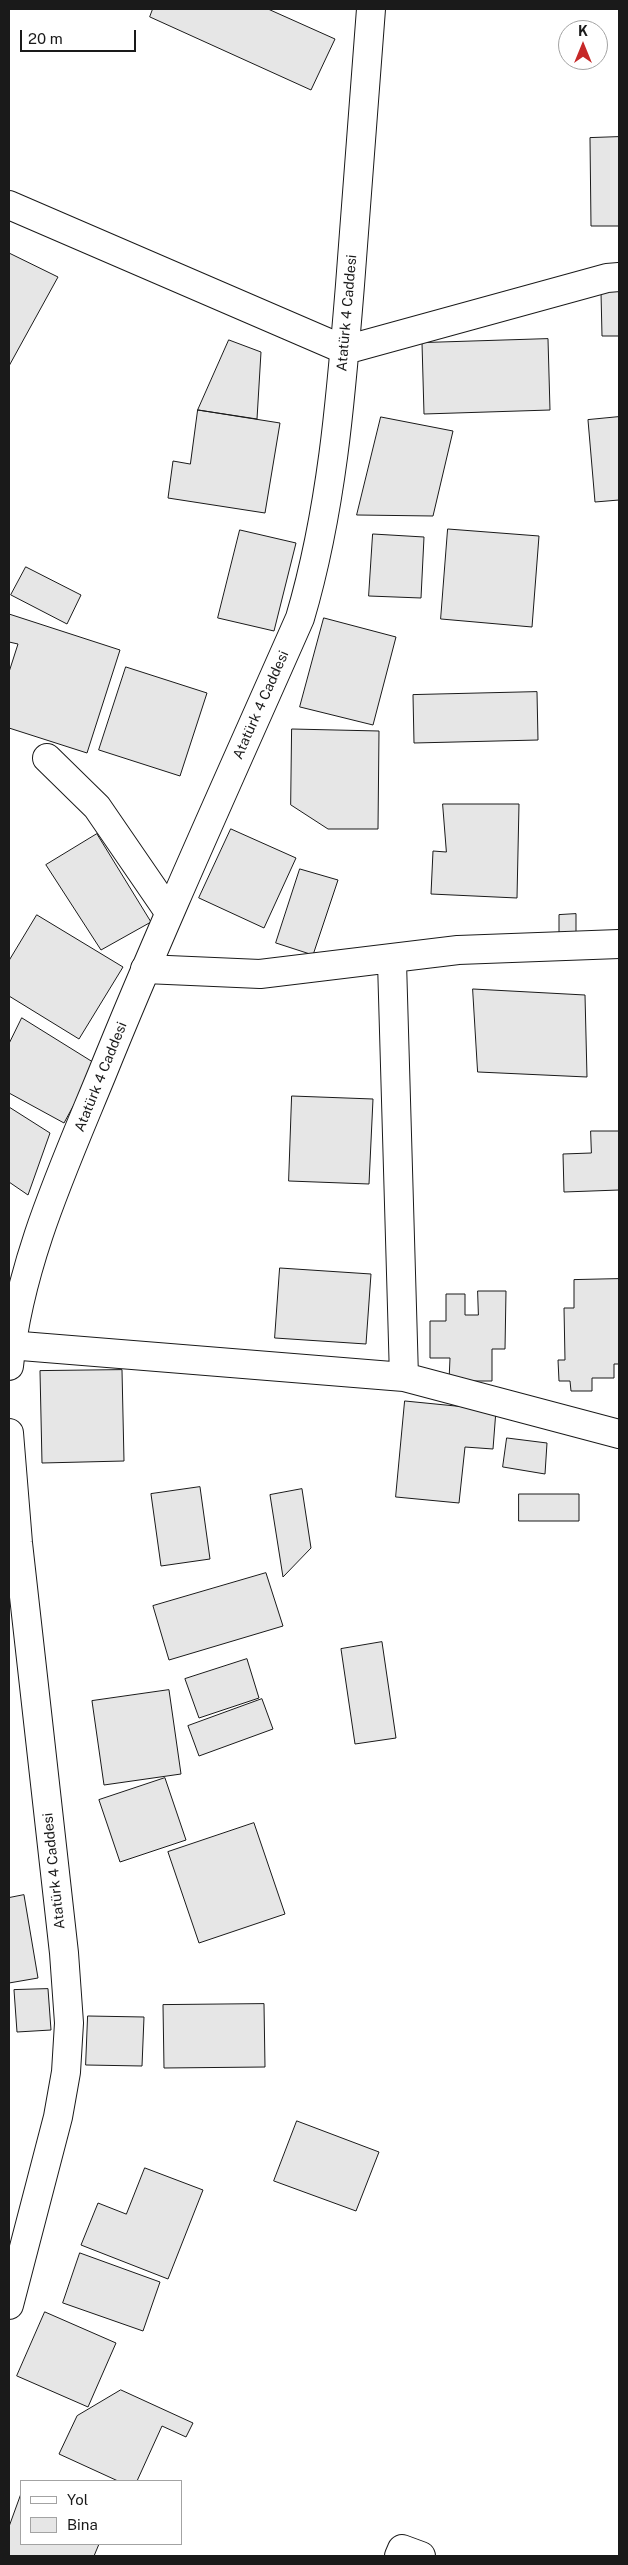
<!DOCTYPE html>
<html>
<head>
<meta charset="utf-8">
<style>
  body { margin:0 }
  #map { position:relative; width:628px; height:2565px; overflow:hidden; background:#fff; font-family:"Public Sans",sans-serif }
  canvas { display:block }
  .frame { position:absolute; inset:0; border:10px solid #1a1a1a; pointer-events:none }
  .legend { position:absolute; left:20px; top:2480px; width:162px; height:65px; box-sizing:border-box; background:#fff; border:1px solid #a3a3a3; margin:0; padding:6px 9px; list-style:none; font-size:15px; color:#1a1a1a }
  .legend li { display:flex; align-items:center; gap:10px; height:25px }
  .legend b { width:25px; border:1px solid #a3a3a3 }
  .north { position:absolute; left:558px; top:20px; width:50px; height:50px; box-sizing:border-box; background:#fff; border:1px solid #a3a3a3; border-radius:50%; rotate:0deg; font-size:14px; font-weight:700; line-height:20px; text-align:center; color:#1a1a1a }
  .north::after { content:''; display:block; margin:auto; width:18px; height:22px; background:#c62828; clip-path:polygon(50% 0,100% 100%,50% 72%,0 100%) }
  .scale { position:absolute; left:20px; top:30px; width:116px; height:22px; box-sizing:border-box; border:2px solid #1a1a1a; border-top:0; padding-left:6px; font-size:15px; line-height:18px; white-space:nowrap; color:#1a1a1a; -webkit-text-stroke:4px #fff; paint-order:stroke }
</style>
</head>
<body>
<div id="map">
<canvas width="628" height="2565"></canvas>
<div class="frame"></div>
<ul class="legend">
<li><b style="height:6px;background:#fff"></b>Yol</li>
<li><b style="height:14px;background:#e6e6e6"></b>Bina</li>
</ul>
<div class="north">K</div>
<div class="scale">20 m</div>
</div>
<script>
const c = document.querySelector('canvas').getContext('2d');
c.lineJoin = 'round';
function fillPath(path, color) { c.fillStyle = color; c.fill(path, 'evenodd'); }
function strokePath(path, color, width, dash) { c.strokeStyle = color; c.lineWidth = width; c.lineCap = dash ? 'butt' : 'round'; c.setLineDash(dash || []); c.stroke(path); }
function label(font, color, halo, rows, align = 'center') {
  c.font = font + ' "Public Sans",sans-serif'; c.lineWidth = 4; c.setLineDash([]); c.textBaseline = 'middle'; c.strokeStyle = halo; c.fillStyle = color; for (const [text, x, y, turn = 0] of rows) {
    c.save(); c.translate(x, y); c.rotate((+turn || 0) * Math.PI / 180); c.textAlign = isNaN(turn) ? turn : align; if (halo) c.strokeText(text, 0, 0); c.fillText(text, 0, 0); c.restore();
  }
}
const building = new Path2D(`
  M153,9H268L335,39L311,90L150,17Z
  M619,137V226H591L590,138Z
  M9,253L58,277L9,366Z
  M619,291V336H602L601,292Z
  M548,339L550,410L424,414L422,343Z
  M229,340L261,352L257,419L198,410Z
  M198,410L280,423L265,513L168,498L173,461L190,464Z
  M381,417L453,431L433,516L357,515Z
  M619,417V500L595,502L588,420Z
  M448,529L539,536L532,627L441,619Z
  M240,530L296,543L274,631L218,618Z
  M373,534L424,537L421,598L369,596Z
  M26,567L81,595L67,624L11,595Z
  M9,614L120,650L87,753L9,728V672L18,644L9,642Z
  M324,618L396,637L373,725L300,707Z
  M126,667L207,693L180,776L99,750Z
  M537,692L538,740L414,743L413,695Z
  M292,729L379,731L378,829H328L291,805Z
  M443,804H519L517,898L431,894L433,851L446,852Z
  M231,829L296,858L264,928L199,898Z
  M97,834L151,922L101,950L46,865Z
  M300,869L338,880L313,955L276,943Z
  M576,914V933H559V915Z
  M37,915L123,967L79,1039L9,996V961Z
  M473,989L585,995L587,1077L478,1072Z
  M22,1018L96,1064L64,1123L9,1093V1044Z
  M292,1096L373,1099L369,1184L289,1181Z
  M9,1107L50,1133L28,1195L9,1182Z
  M591,1131H619V1190L564,1192L563,1154L591,1153Z
  M280,1268L371,1274L366,1344L275,1338Z
  M619,1279V1364H614V1378H592V1391H571L570,1381H559L558,1360H565L564,1308H574V1280Z
  M478,1291H506L505,1349H492V1381H449L450,1358H430V1321H446V1294H465V1315H478Z
  M122,1370L124,1461L42,1463L40,1371Z
  M405,1401L496,1410L493,1449L465,1447L459,1503L396,1497Z
  M507,1438L547,1443L545,1474L503,1467Z
  M200,1487L210,1559L161,1566L151,1494Z
  M302,1489L311,1548L283,1577L270,1495Z
  M519,1494H579V1521H519Z
  M266,1573L283,1626L169,1660L153,1606Z
  M382,1642L396,1738L355,1744L341,1649Z
  M247,1659L259,1698L199,1718L185,1679Z
  M169,1690L181,1774L104,1785L92,1701Z
  M262,1699L273,1729L199,1756L188,1726Z
  M165,1778L186,1840L120,1862L99,1800Z
  M254,1823L285,1914L199,1943L168,1852Z
  M24,1895L38,1978L9,1983V1898Z
  M48,1989L51,2030L17,2032L14,1990Z
  M264,2004L265,2067L164,2068L163,2005Z
  M88,2016L144,2017L142,2066L86,2065Z
  M297,2121L379,2152L356,2211L274,2181Z
  M145,2168L203,2190L168,2279L81,2245L98,2203L126,2214Z
  M80,2253L160,2282L143,2331L63,2303Z
  M45,2312L116,2343L88,2407L17,2376Z
  M121,2390L193,2423L186,2437L162,2426L137,2481H118L59,2454L77,2416Z
  M21,2494V2544H99L94,2556H9V2527Z`);
fillPath(building, '#e6e6e6');
strokePath(building, '#1a1a1a', 1);
const street = new Path2D(`
  M9,205L345,350
  M47,758L97,807L169,912
  M390,959L392,962L404,1377
  M145,969L260,974L458,950L619,944
  M9,1345L404,1377L619,1434
  M399,2556L402,2549L421,2556`);
const secondary = new Path2D(`
  M345,350L607,278L619,277
  M9,1366C19,1264 63,1169 102,1074C164,921 233,770 300,618C332,510 341,396 350,285C357,193 364,101 371,9
  M9,1433L18,1543L64,1953L69,2023L66,2072L58,2117L9,2305`);
strokePath(street, '#1a1a1a', 30);
strokePath(secondary, '#1a1a1a', 30);
strokePath(street, '#fff', 28);
strokePath(secondary, '#fff', 28);
label('14px', '#1a1a1a', '#fff', [
  ["Atatürk 4 Caddesi",347,313,-85],
  ["Atatürk 4 Caddesi",261,705,-66],
  ["Atatürk 4 Caddesi",101,1077,-68],
  ["Atatürk 4 Caddesi",54,1871,-96]
]);
</script>
</body>
</html>
